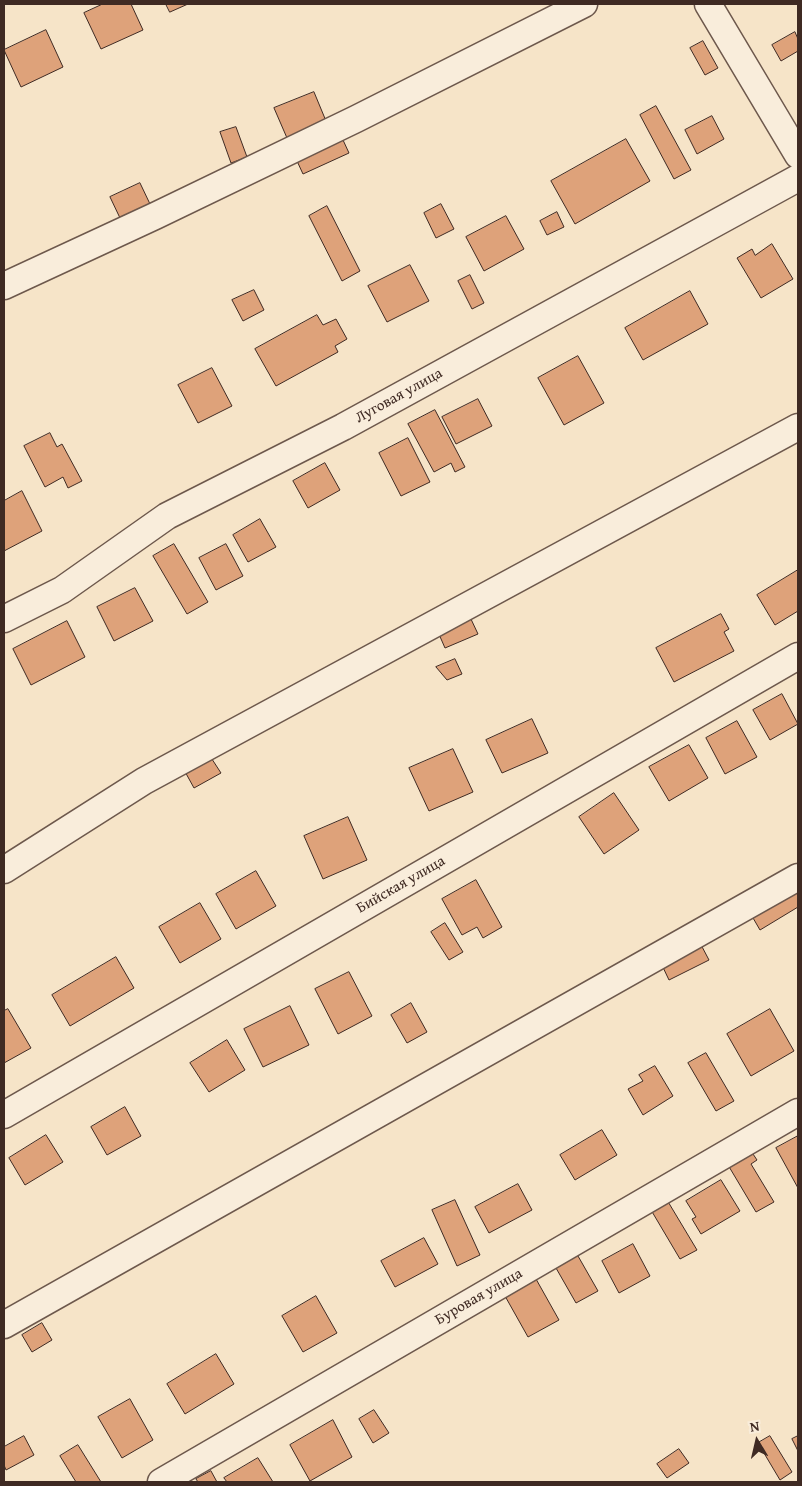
<!DOCTYPE html>
<html>
<head>
<meta charset="utf-8">
<style>
  body { margin:0 }
  #map { position:relative; width:802px; height:1486px; overflow:hidden; background:#f6e4c8; font-family:"Gentium Book Plus",serif }
  canvas { display:block }
  .frame { position:absolute; inset:0; border:5px solid #3f2a23; pointer-events:none }
  .north { position:absolute; left:732px; top:1416px; width:50px; height:50px; -webkit-text-stroke:4px #f9eddb; paint-order:stroke; rotate:351deg; font-size:14px; font-weight:700; line-height:20px; text-align:center; color:#3f2a23 }
  .north::after { content:''; display:block; margin:auto; width:18px; height:22px; background:#3f2a23; clip-path:polygon(50% 0,100% 100%,50% 72%,0 100%) }
</style>
</head>
<body>
<div id="map">
<canvas width="802" height="1486"></canvas>
<div class="frame"></div>
<div class="north">N</div>
</div>
<script>
const c = document.querySelector('canvas').getContext('2d');
c.lineJoin = 'round';
function fillPath(path, color) { c.fillStyle = color; c.fill(path, 'evenodd'); }
function strokePath(path, color, width, dash) { c.strokeStyle = color; c.lineWidth = width; c.lineCap = dash ? 'butt' : 'round'; c.setLineDash(dash || []); c.stroke(path); }
function label(font, color, halo, rows, align = 'center') {
  c.font = font + ' "Gentium Book Plus",serif'; c.lineWidth = 4.5; c.setLineDash([]); c.textBaseline = 'middle'; c.strokeStyle = halo; c.fillStyle = color; for (const [text, x, y, turn = 0] of rows) {
    c.save(); c.translate(x, y); c.rotate((+turn || 0) * Math.PI / 180); c.textAlign = isNaN(turn) ? turn : align; if (halo) c.strokeText(text, 0, 0); c.fillText(text, 0, 0); c.restore();
  }
}
const building = new Path2D(`
  M103,4H131L143,30L101,49L84,13Z
  M166,4H188L170,12Z
  M46,30L63,67L21,87L4,50Z
  M795,32L798,39V51L781,61L772,45Z
  M703,41L718,68L705,75L690,48Z
  M314,92L326,121L287,138L274,108Z
  M656,106L691,170L674,179L640,115Z
  M712,116L724,139L697,154L685,130Z
  M236,127L247,157L231,163L220,132Z
  M626,139L650,181L575,224L551,181Z
  M343,140L349,153L303,174L297,161Z
  M140,183L150,204L120,218L110,197Z
  M441,204L454,229L436,238L424,213Z
  M327,206L360,271L342,281L309,216Z
  M557,212L564,227L547,235L540,221Z
  M506,216L524,249L484,271L466,237Z
  M772,244L793,279L761,298L737,258L752,249L755,255Z
  M410,265L429,301L387,322L368,286Z
  M470,275L484,303L472,309L458,281Z
  M254,290L264,310L243,321L232,300Z
  M690,291L708,324L643,360L625,328Z
  M317,315L323,325L336,319L347,339L335,346L338,352L276,386L255,349Z
  M578,356L604,403L564,425L538,378Z
  M212,368L232,406L198,423L178,385Z
  M478,399L492,426L456,444L442,417Z
  M435,410L465,467L455,472L451,463L434,472L408,424Z
  M50,433L57,447L62,444L82,481L68,488L63,477L45,487L24,446Z
  M408,438L430,482L401,496L379,453Z
  M325,463L340,490L308,508L293,481Z
  M22,491L42,531L4,551V501Z
  M260,519L276,547L248,562L233,535Z
  M174,544L208,602L187,614L153,556Z
  M226,544L243,576L216,590L199,558Z
  M798,570V611L775,625L757,595Z
  M135,588L153,621L114,641L97,607Z
  M721,614L729,629L724,632L734,651L674,682L656,648Z
  M470,617L478,634L445,648L438,632Z
  M67,621L85,657L31,685L13,649Z
  M455,659L462,674L447,680L436,667Z
  M782,694L798,724L770,740L753,710Z
  M532,719L548,753L502,773L486,740Z
  M737,721L757,757L725,774L706,738Z
  M689,745L708,778L669,801L649,767Z
  M453,749L473,792L429,811L409,768Z
  M208,753L221,773L194,788L183,768Z
  M614,793L639,830L604,854L579,817Z
  M348,817L367,860L323,879L304,836Z
  M256,871L276,906L236,929L216,894Z
  M476,880L502,927L483,938L477,927L462,935L442,899Z
  M798,883V907L760,930L749,911Z
  M200,903L221,939L180,963L159,927Z
  M445,923L463,952L449,960L431,932Z
  M699,941L709,960L669,980L660,961Z
  M116,957L134,988L70,1026L52,995Z
  M349,972L372,1016L338,1034L315,989Z
  M411,1003L427,1032L407,1043L391,1015Z
  M290,1006L309,1045L263,1067L244,1029Z
  M8,1009L31,1048L4,1063V1011Z
  M770,1009L794,1051L751,1076L727,1034Z
  M227,1040L245,1070L209,1092L190,1063Z
  M706,1053L734,1101L716,1111L688,1063Z
  M655,1066L673,1096L643,1115L628,1089L643,1081L639,1075Z
  M125,1107L141,1136L107,1155L91,1127Z
  M602,1130L617,1155L575,1180L560,1155Z
  M46,1135L63,1162L25,1185L9,1158Z
  M798,1136V1188L776,1148Z
  M751,1151L757,1160L751,1164L774,1202L756,1212L728,1165Z
  M721,1180L740,1211L701,1234L692,1219L696,1217L686,1201Z
  M518,1184L532,1210L489,1233L475,1207Z
  M455,1200L480,1255L457,1266L432,1210Z
  M667,1200L697,1250L680,1259L651,1210Z
  M424,1238L438,1264L395,1287L381,1261Z
  M633,1244L650,1276L619,1293L602,1261Z
  M578,1256L598,1291L576,1303L556,1268Z
  M536,1279L559,1320L528,1337L505,1296Z
  M316,1296L337,1333L303,1352L282,1316Z
  M42,1323L52,1340L32,1352L22,1335Z
  M216,1354L234,1384L185,1414L167,1384Z
  M130,1399L153,1440L122,1458L98,1417Z
  M374,1410L389,1433L373,1443L359,1419Z
  M333,1420L352,1457L310,1481L290,1445Z
  M24,1436L34,1455L6,1470L4,1465V1447Z
  M770,1436L792,1472L780,1480L758,1443Z
  M798,1436V1451L792,1439Z
  M78,1445L101,1482H76L60,1456Z
  M679,1449L689,1463L667,1478L657,1464Z
  M258,1458L273,1482H227L224,1478Z
  M211,1471L217,1482H198L196,1479Z`);
fillPath(building, '#dea27a');
strokePath(building, '#3f2a23', 1);
const street = new Path2D(`
  M708,4L798,155
  M4,286L155,216L356,119L584,4
  M4,619L62,590L167,516L343,427L798,178
  M4,870L144,781L798,427
  M4,1115L798,656
  M4,1325L798,877
  M161,1482L798,1112`);
strokePath(street, '#6d584c', 29);
strokePath(street, '#f9eddb', 26);
label('15px', '#3f2a23', '#f9eddb', [
  ["Луговая улица",399,396,-29],
  ["Бийская улица",401,885,-30],
  ["Буровая улица",479,1297,-30]
]);
</script>
</body>
</html>
